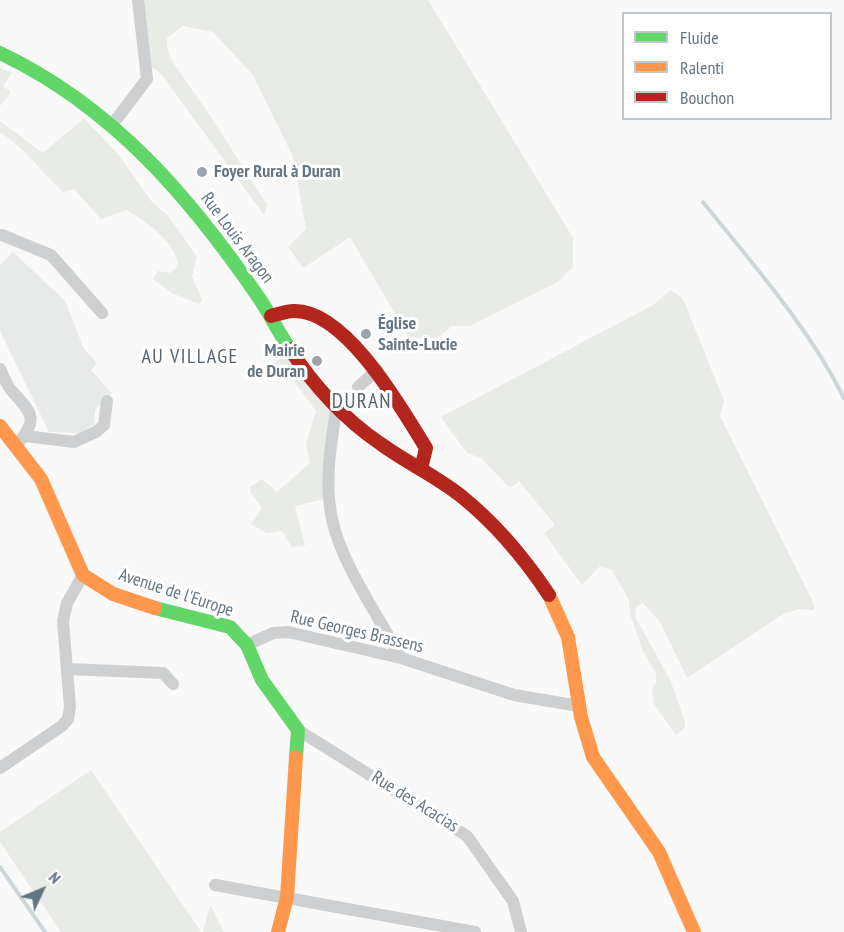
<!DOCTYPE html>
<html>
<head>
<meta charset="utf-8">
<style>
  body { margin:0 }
  #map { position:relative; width:844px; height:932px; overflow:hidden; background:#f9f9f9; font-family:"PT Sans Narrow",sans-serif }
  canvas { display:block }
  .legend { position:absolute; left:622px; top:12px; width:210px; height:108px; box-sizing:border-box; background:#fff; border:2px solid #c1c8cd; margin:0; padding:8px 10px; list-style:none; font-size:18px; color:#657683 }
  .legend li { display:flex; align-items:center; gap:12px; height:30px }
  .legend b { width:30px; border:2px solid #c1c8cd }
  .north { position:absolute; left:12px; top:860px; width:60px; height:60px; -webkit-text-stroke:4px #fff; paint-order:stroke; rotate:46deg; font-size:16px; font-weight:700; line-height:24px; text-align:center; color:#657683 }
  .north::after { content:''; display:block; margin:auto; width:21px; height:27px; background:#657683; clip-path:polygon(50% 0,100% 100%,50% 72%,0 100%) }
</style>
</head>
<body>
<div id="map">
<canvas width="844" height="932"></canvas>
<ul class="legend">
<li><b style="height:8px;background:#63d668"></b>Fluide</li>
<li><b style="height:8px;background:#ff974d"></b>Ralenti</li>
<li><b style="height:8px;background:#b3261e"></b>Bouchon</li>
</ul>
<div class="north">N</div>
</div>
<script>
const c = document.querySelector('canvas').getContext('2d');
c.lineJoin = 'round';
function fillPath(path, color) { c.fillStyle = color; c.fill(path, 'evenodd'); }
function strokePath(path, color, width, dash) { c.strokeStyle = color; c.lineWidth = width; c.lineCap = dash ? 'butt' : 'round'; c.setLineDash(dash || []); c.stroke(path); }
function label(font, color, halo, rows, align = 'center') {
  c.font = font + ' "PT Sans Narrow",sans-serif'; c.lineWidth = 6; c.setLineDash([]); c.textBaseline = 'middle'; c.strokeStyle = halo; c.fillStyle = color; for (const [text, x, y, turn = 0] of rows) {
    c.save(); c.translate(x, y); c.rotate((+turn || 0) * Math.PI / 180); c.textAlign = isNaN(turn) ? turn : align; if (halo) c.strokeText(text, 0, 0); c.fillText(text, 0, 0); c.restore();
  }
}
fillPath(new Path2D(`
  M13,252L65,301L84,349L97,363L91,370L112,393L95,410L94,425L80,433L49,432L0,331V265Z`), '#e8e9e9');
fillPath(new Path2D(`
  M132,0H428L573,238V267L558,282L470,326H452L434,341L408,336L350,237L303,268L288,247L306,229L293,157L253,75L213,32L183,26L167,38V48L172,61L213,120L267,205L264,215L162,75L140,57Z
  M0,68L12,73L3,86L11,92L0,106Z
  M84,118L118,154L151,201L168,216L197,257L192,276L202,300L199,304L172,293L153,279L158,271L170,273L178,266C176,242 146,221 126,210L101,219L74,189L63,192C42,172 24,148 0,132V121L43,153Z
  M671,290L683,299L724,401L720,416L814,604V610L799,609L783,614L687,678L660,622L643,603L636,607L635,616L671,682L685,721V727L676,735L654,704L652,688L656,683V674L643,651L630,614L629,600L612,570L600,566L582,585L544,533L555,525L519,481L510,488L481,458L467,453L441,417L653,305Z
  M286,353L333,408L324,499L295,506L305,546L292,547L282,531L267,533L251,524L262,508L251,493L250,487L262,479L277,492L310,463L306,445L316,411L291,377L271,365Z
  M91,770L201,932H61L0,842V832Z
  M210,905L224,932H203Z`), '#e8ebe6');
strokePath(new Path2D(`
  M703,202C753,265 808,326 844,398
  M0,867L45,932`), '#ced6d9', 4);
strokePath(new Path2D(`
  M112,125L147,79L138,0
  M2,235L51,255L102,313
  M0,369C3,375 6,384 11,390C27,409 41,416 20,441
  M358,387L377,370
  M337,405C331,443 324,481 332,519C341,563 379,617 401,658
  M25,436L74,442L96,432L104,425L107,401
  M247,645L273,633L288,632L401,658L514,695L579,706
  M68,669L163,673L173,684
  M298,730L467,836L513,901L521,932
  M0,768L62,726L68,719L70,707L63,621L67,603L83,575
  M215,885L475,932`), '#cecfd0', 12);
strokePath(new Path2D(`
  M0,53C112,106 190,197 259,298C270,314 278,332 290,349
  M155,608L230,627L247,645L262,680L298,730L296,757`), '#63d668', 14);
strokePath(new Path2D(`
  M0,426L41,479L83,575L113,594L155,608
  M549,595L568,637L581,717L593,757L659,852L694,932
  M278,932L287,897L296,757`), '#ff974d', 14);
strokePath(new Path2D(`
  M271,316C278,314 287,311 294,311C346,310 402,409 426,448L421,469
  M290,349C313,385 345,420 381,444C407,463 436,476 461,496C496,524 525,559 549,595`), '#b3261e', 14);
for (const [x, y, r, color] of [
  [202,172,6,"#99a4ac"],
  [366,334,6,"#99a4ac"],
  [317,361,6,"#99a4ac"]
]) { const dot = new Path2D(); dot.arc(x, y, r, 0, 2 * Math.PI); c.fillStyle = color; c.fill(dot); strokePath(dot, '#fff', 2); }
label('bold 18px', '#657683', '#fff', [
  ["Foyer Rural à Duran",214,172],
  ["Église",378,324],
  ["Sainte-Lucie",378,345],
  ["Mairie",305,351,"right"],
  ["de Duran",305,372,"right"]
], 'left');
label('18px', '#657683', '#fff', [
  ["Rue Louis Aragon",237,238,53],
  ["Avenue de l'Europe",176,593,18],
  ["Rue Georges Brassens",357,632,13],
  ["Rue des Acacias",415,802,32]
]);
c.letterSpacing = '1.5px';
label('20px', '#57646e', '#fff', [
  ["AU VILLAGE",190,357]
]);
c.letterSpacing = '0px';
c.letterSpacing = '1.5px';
label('21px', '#57646e', '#fff', [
  ["DURAN",362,402]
]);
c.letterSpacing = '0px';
</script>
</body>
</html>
